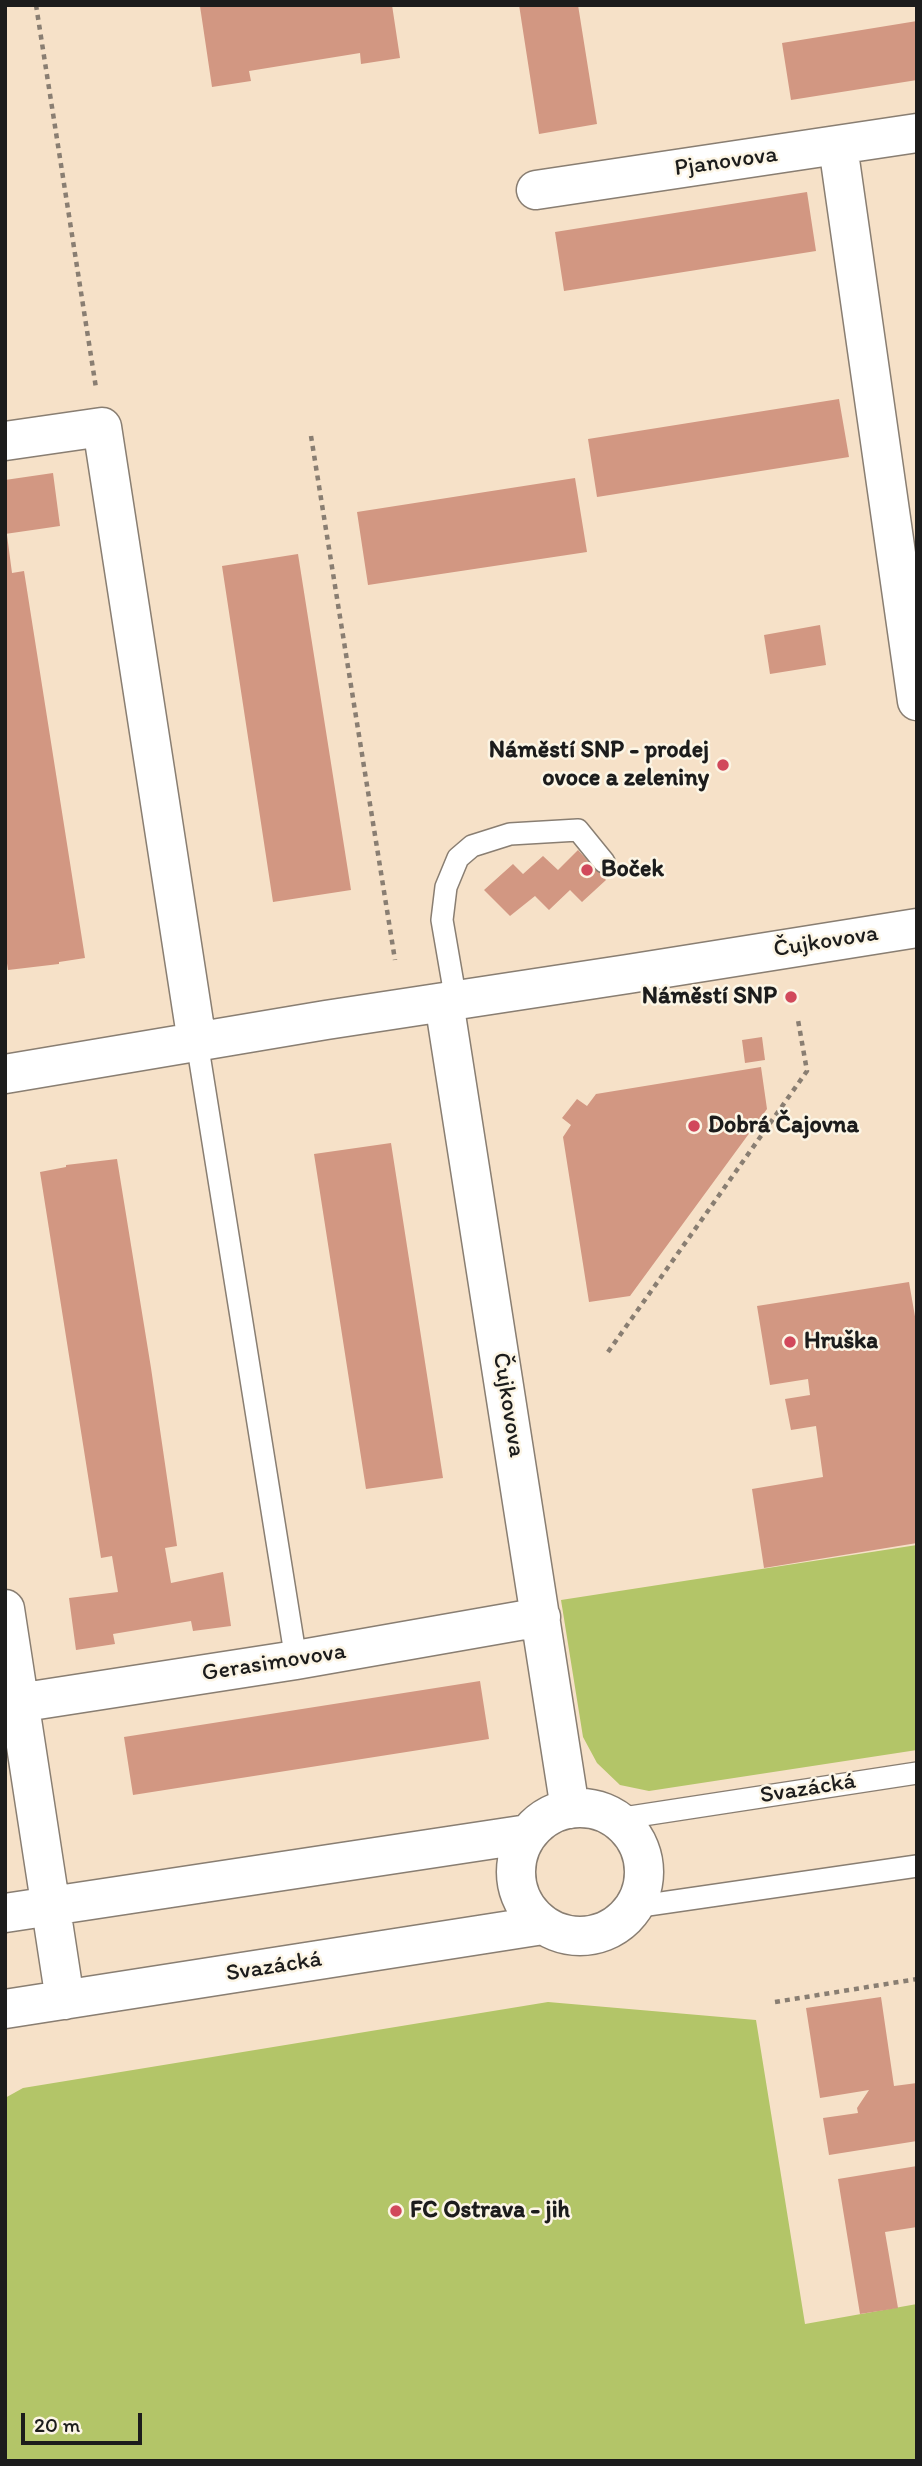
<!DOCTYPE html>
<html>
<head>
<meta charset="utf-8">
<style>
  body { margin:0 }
  #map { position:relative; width:922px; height:2466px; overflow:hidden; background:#f6e1c8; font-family:Itim,sans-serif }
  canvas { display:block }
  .frame { position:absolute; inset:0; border:7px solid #1c1c1c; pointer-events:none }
  .scale { position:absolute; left:21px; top:2413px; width:121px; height:32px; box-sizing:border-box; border:4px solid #1c1c1c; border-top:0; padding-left:9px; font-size:21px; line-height:24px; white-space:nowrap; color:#1c1c1c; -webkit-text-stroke:5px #fcf5e5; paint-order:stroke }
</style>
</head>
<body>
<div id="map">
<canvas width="922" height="2466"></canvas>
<div class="frame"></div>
<div class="scale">20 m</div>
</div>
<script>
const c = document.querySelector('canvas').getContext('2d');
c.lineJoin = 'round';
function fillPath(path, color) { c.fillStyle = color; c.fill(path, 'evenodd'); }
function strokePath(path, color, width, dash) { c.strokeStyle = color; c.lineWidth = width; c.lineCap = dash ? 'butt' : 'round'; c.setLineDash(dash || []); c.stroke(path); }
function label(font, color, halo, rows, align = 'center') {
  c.font = font + ' Itim,sans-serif'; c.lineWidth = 5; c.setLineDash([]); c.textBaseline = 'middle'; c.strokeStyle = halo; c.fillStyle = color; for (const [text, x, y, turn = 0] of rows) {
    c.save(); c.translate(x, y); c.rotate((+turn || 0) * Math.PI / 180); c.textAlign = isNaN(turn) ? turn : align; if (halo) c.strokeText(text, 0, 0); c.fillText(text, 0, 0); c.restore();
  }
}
fillPath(new Path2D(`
  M917,1545V1750L649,1791L620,1785L597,1763L583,1737L561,1600Z
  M548,2002L756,2020L805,2324L917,2304V2461H5V2098L23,2088Z`), '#b3c568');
fillPath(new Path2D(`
  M392,5L400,58L361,64L360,53L249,71L251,81L212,87L200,6Z
  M519,5H578L597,124L539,134Z
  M917,21V80L791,100L782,43Z
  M807,192L816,251L564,291L555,232Z
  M839,399L849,457L597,497L588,439Z
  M53,473L60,526L5,534V480Z
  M575,478L587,552L368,585L357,512Z
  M7,535L12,573L24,571L85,958L59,962V964L8,970L5,950Z
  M298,554L351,890L273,902L222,566Z
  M820,625L826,665L770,674L764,635Z
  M578,850L606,880L582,902L570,890L549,910L535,896L510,916L484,890L513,864L523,874L543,856L558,870Z
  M762,1037L765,1060L745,1063L742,1040Z
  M761,1067L767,1109L630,1296L589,1302L563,1137L571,1125L562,1118L577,1099L587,1106L596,1094Z
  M391,1143L443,1478L366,1489L314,1154Z
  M117,1159L151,1368L177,1546L165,1548L171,1583L223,1572L231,1626L193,1631L191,1621L113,1634L115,1644L76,1650L69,1598L118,1592L112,1556L101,1558L40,1172L66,1167V1165Z
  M909,1282L917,1328V1543L764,1568L752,1489L823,1477L816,1426L791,1430L785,1399L810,1395L808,1379L770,1385L757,1306Z
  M480,1681L489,1739L133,1795L124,1737Z
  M881,1997L894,2086L917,2083V2141L829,2155L823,2118L858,2113L857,2108L869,2090L820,2098L806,2008Z
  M917,2166V2227L885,2232L898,2308L860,2314L838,2179Z`), '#d29782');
const service = new Path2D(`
  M456,1001L442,920L446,887L458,858L472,846L510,834L578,830L604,862
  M197,1042L296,1660
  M617,1819L917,1773
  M634,1907L917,1866`);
const minor = new Path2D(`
  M838,146L917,701
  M536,190L917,133
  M5,441L102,427L197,1042
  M444,1002L570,1809
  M5,1074L326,1020L628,974L917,928
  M5,1609L65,2000
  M5,1705L296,1660L541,1617
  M516 1872a64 64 0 1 1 128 0a64 64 0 1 1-128 0Z
  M5,1913L528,1834
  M5,2009L543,1925`);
strokePath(service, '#897e72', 24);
strokePath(minor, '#897e72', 41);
strokePath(new Path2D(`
  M36,5L96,388
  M311,436L395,960
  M608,1352L807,1071L798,1020
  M775,2002L917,1979`), '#897e72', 4.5, [5, 5]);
strokePath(service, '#fff', 21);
strokePath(minor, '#fff', 38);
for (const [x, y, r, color] of [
  [723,765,7,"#d1495b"],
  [587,870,7,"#d1495b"],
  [791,997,7,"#d1495b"],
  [694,1126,7,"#d1495b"],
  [790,1342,7,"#d1495b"],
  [396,2211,7,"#d1495b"]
]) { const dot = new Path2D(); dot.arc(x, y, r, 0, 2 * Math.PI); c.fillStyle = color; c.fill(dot); strokePath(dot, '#fcf5e5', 2.5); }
label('24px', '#1c1c1c', '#fcf5e5', [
  ["Pjanovova",726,162,-8],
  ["Čujkovova",826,942,-9],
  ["Čujkovova",508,1405,81],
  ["Gerasimovova",274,1663,-9],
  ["Svazácká",808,1789,-9],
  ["Svazácká",274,1967,-9]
]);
label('bold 24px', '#1c1c1c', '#fcf5e5', [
  ["Náměstí SNP - prodej",709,751,"right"],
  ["ovoce a zeleniny",709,779,"right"],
  ["Boček",601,870],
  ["Náměstí SNP",777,997,"right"],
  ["Dobrá Čajovna",708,1126],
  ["Hruška",804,1342],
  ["FC Ostrava - jih",410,2211]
], 'left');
</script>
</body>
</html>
